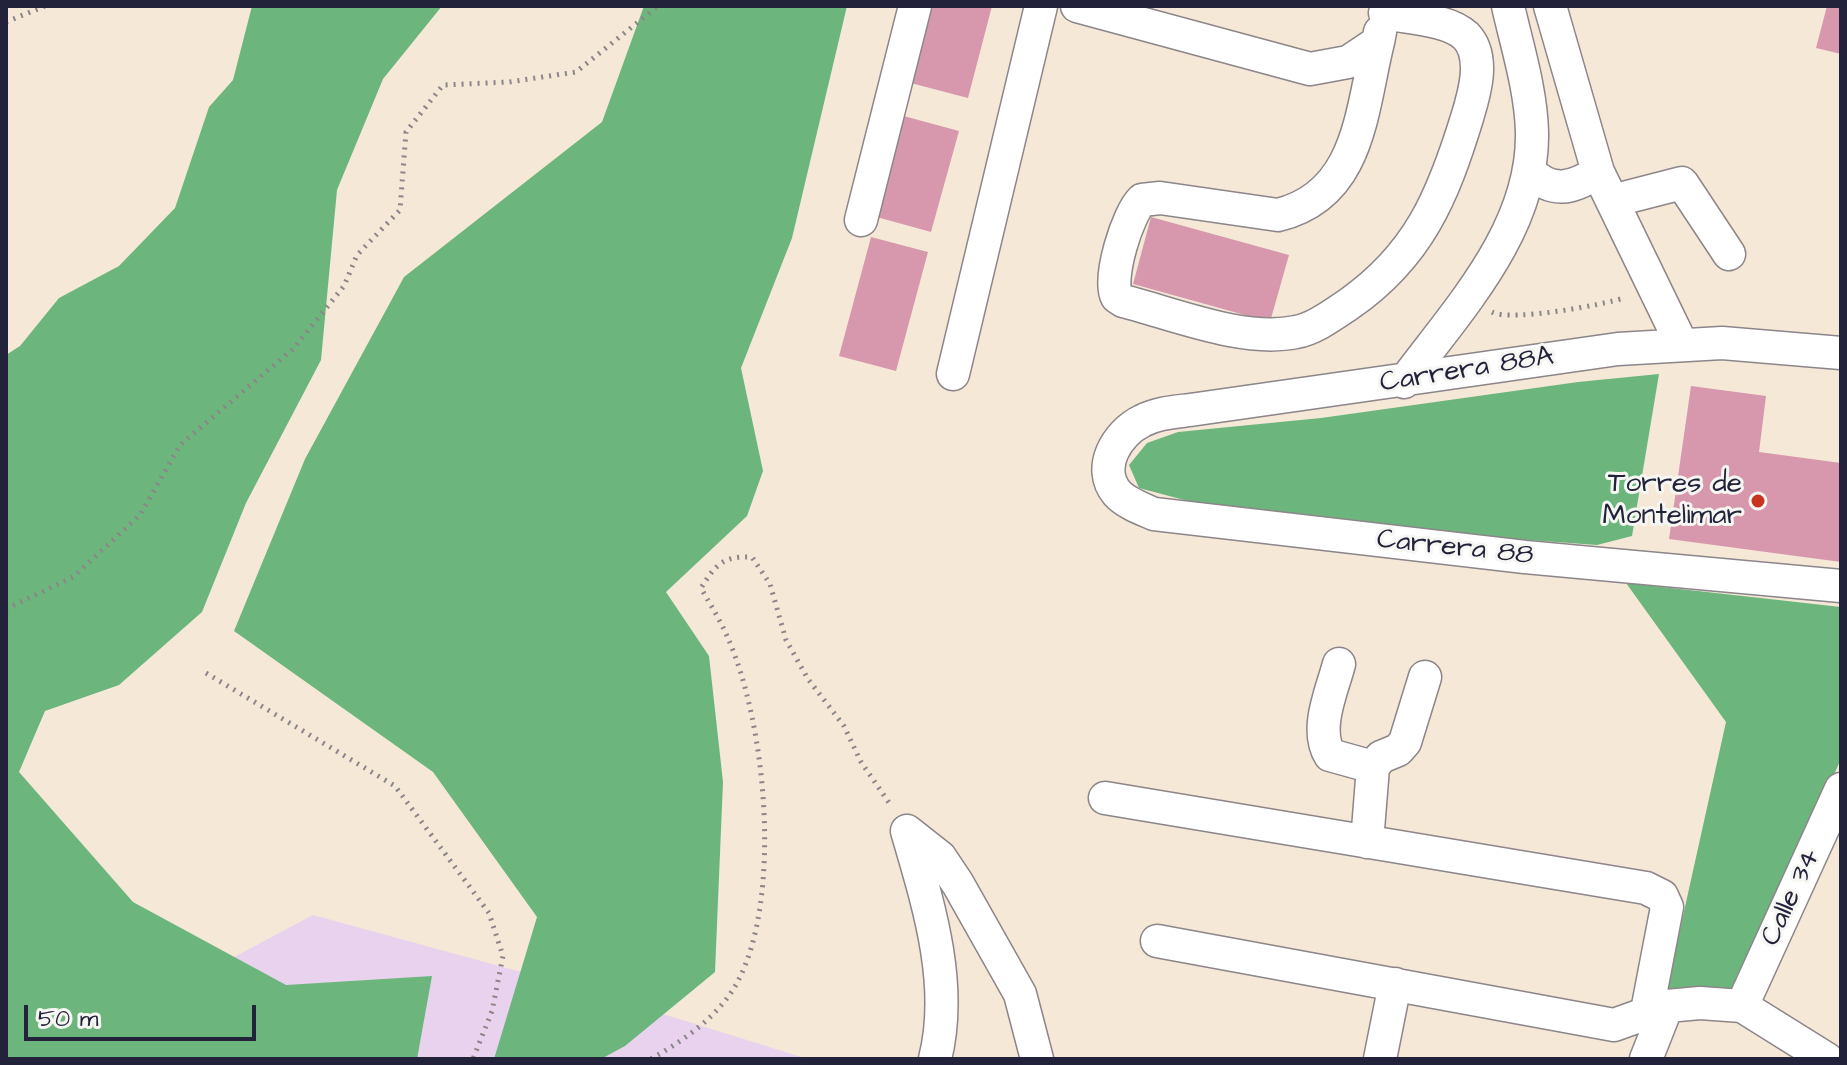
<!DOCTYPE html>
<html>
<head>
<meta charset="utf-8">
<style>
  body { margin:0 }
  #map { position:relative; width:1847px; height:1065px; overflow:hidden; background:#f5e8d7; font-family:"Architects Daughter",sans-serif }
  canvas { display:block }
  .frame { position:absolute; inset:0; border:8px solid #22223b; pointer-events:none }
  .scale { position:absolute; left:24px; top:1005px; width:232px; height:36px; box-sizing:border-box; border:4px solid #22223b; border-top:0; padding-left:10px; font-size:24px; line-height:28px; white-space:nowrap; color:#22223b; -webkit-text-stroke:6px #f6f6f2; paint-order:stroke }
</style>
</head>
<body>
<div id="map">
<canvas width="1847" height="1065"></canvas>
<div class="frame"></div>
<div class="scale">50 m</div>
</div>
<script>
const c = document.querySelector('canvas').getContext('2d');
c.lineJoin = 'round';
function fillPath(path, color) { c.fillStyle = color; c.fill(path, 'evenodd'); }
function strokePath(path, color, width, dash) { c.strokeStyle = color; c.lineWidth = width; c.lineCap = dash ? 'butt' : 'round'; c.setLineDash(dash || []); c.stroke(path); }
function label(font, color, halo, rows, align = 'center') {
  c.font = font + ' "Architects Daughter",sans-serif'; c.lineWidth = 6; c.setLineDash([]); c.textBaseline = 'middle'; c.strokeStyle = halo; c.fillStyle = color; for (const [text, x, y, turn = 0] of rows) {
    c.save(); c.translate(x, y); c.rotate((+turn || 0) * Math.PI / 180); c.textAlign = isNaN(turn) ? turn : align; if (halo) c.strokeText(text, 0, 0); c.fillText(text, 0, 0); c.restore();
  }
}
fillPath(new Path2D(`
  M313,915L576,987L808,1059H52L135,1010Z`), '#e9d2ed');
fillPath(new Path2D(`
  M252,6H442L383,79L337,190L321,360L246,503L202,612L119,685L45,711L19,772L133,902L286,985L432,976L417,1059H6V355L20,346L59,298L119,266L175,208L209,107L233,80Z
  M644,6H847L792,238L741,368L763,471L747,516L666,592L709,656L723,782L715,972L625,1046L601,1059H494L537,917L433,772L234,631L305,459L404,277L602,122Z
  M1659,374L1632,536L1597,545L1460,535L1207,506L1139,488L1129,465L1147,443L1178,432L1321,418L1578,382Z
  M1626,583L1841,607V759L1737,989L1667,988L1726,722Z`), '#6cb67d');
fillPath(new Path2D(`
  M926,6H992L968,98L907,82Z
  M1827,6H1841V54L1816,48Z
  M900,115L959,131L931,232L873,216Z
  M1151,217L1289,255L1270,322L1133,284Z
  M871,237L928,252L896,371L839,356Z
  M1691,386L1766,396L1759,452L1841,463V562L1669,539Z`), '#d798ae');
const minor = new Path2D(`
  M1077,6L1310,69L1348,62L1378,42L1380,32
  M1550,6L1598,172L1682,345
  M1378,42C1361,111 1360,195 1278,215L1160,198L1142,200C1128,213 1107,279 1117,297L1123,301C1174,314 1244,343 1296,332C1314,329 1334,314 1349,304C1419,255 1443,196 1467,118C1474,95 1486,57 1466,36C1448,19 1408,18 1385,13
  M1529,171C1552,194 1572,189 1598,172
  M1612,201L1682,183L1729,254
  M861,220L915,6
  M1841,353L1722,343L1618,349L1190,410C1174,412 1157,413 1142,421C1117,433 1096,468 1117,493C1126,503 1142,509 1154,514L1525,557L1841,586
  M953,374L1041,6
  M1404,382C1459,308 1534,229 1532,132C1531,90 1517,46 1508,6
  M1339,664C1332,691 1314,729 1330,755L1373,767
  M1105,798L1646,888L1662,896L1667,907L1647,1011
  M907,831L940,857L958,884L1020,994L1037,1059
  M907,831C928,903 954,984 935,1059
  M1367,842L1373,767L1381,757L1398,750L1405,742L1425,677
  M1157,941L1614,1025L1667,1006L1700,1003L1742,1006L1827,1059
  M1742,1006L1841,789
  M1380,1059L1395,984
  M1646,1059L1667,1006`);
strokePath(minor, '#8c8589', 35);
strokePath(new Path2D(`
  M6,22L45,6
  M1492,312C1512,322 1601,305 1624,298
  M6,609L73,577L140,515L180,445L294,348L344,286L357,255L400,210L406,132L443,85L509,82L576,72L658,6
  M206,673L395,786L489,913L503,956L492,1011L473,1059
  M651,1059C684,1040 718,1017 737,983C783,898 766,722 727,636C720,620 710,604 701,588C716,564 723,556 752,557L770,584L786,640L808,679L844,726L861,762L892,807`), '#8c8589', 5, [2, 6]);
strokePath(minor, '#fff', 32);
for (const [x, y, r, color] of [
  [1758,501,8,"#c8321e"]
]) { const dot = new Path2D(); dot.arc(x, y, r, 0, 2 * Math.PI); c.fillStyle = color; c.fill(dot); strokePath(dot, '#f6f6f2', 3); }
label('28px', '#22223b', '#f6f6f2', [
  ["Carrera 88A",1467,371,-9],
  ["Carrera 88",1455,549,6],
  ["Calle 34",1792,898,-65]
]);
label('28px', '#22223b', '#f6f6f2', [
  ["Torres de",1742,485],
  ["Montelimar",1742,517]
], 'right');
</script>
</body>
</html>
